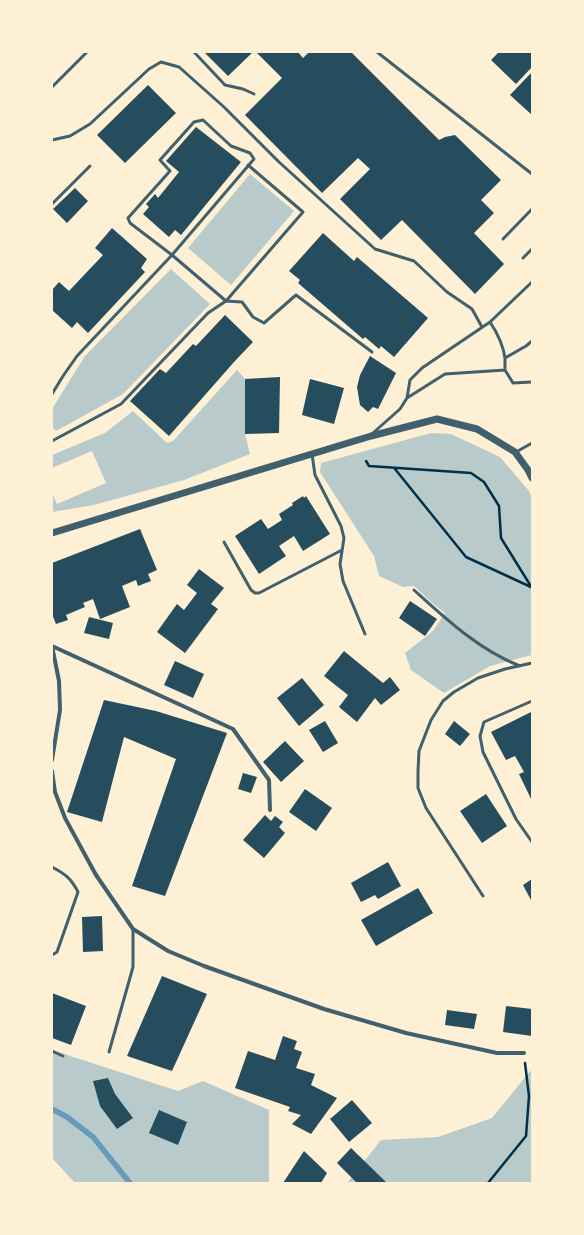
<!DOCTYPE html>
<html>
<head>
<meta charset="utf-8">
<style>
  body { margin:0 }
  #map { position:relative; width:584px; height:1235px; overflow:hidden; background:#fdf0d5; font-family:"IBM Plex Sans",sans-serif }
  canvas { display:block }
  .frame { position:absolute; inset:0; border:53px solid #fdf0d5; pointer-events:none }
</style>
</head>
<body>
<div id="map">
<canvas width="584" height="1235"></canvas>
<div class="frame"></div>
</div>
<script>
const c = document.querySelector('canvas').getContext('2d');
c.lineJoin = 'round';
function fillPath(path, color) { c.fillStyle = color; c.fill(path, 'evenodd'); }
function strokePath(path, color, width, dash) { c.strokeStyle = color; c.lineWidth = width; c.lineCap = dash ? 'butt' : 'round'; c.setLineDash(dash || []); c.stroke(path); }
fillPath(new Path2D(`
  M250,174L294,211L231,285L188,248Z
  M171,269L210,304L123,394L56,431L52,427V409L85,356Z
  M237,370L245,379V434L250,454L184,480L94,505L52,512V493L57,504L106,483L92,451L52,468V455L105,433L133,411L167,443L173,441Z
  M431,433L451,434L500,457L529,491L532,499V655L490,666L444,693L411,670L405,653L433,631L445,613L431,602L414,586L403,587L379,576L374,556L320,472L321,463Z
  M52,1050L178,1091L203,1081L269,1110V1183H75L52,1158Z
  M532,1069V1183H347L381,1140L438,1137L492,1118Z`), '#b9caca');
strokePath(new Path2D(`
  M52,1109L67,1117L93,1137L130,1183`), '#669bbc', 5.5);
fillPath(new Path2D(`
  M204,52H253L228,76Z
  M256,52H298L303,58L309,52H351L439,140L445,137L455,135L501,180L481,200L494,213L474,233L504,264L475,294L402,220L381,240L340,199L370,169L358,158L322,193L245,115L282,78Z
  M499,52H531L532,67L516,84L491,60Z
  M532,72V115L510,95Z
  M148,85L176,113L125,163L97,135Z
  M196,127L241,162L181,235L175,230L169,237L143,214L149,207L146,204L155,194L158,198L179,172L166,161Z
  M75,188L88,201L67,223L53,209Z
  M112,228L147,259L141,268L145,272L88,333L77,322L72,328L52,310V290L59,282L69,291L103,255L95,248Z
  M323,233L354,261L357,257L428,318L394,357L381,346L379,349L365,337L363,339L298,283L300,280L289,271Z
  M225,315L253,342L234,362L169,436L130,401L160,369L166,373L193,344L196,346Z
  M370,356L396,373L378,409L373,407L368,412L360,405L357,387L360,375Z
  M280,377L279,433L245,434V379Z
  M310,379L344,388L334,424L302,415Z
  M303,496L304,498L306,496L330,534L303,551L294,536L279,546L286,556L259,574L235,536L261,519L268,529L282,520L279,514L293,505L292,503Z
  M140,529L157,570L148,574L151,581L138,586L136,580L122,586L130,607L100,619L93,599L83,603L85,607L66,615L68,620L56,624L52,614V563Z
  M199,569L224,588L211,604L218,609L185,653L157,632L177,604L184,610L197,593L187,585Z
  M410,601L437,619L425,636L399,618Z
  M89,617L113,623L109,639L84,633Z
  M344,651L383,683L390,677L400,690L381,705L375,698L357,722L339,707L348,695L324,676Z
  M175,661L204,674L193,698L164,685Z
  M302,678L324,705L299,726L277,698Z
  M104,700L156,711L227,733L165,896L132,886L176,759L124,737L102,822L67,812Z
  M531,712L532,714V801L519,774L524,772L515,756L506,760L491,732Z
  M325,721L338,743L323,752L309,730Z
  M454,721L470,734L460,746L445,734Z
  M285,741L304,761L281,782L263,762Z
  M243,773L257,777L251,793L238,789Z
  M305,789L332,808L316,831L289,812Z
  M486,794L507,826L482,843L460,811Z
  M265,815L271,821L275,816L283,822L279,827L285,833L264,858L243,840Z
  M388,862L401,886L378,899L375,895L361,902L351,883Z
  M532,879V902L523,885Z
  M418,888L433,913L376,946L361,920Z
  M102,916L103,951L83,952L82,917Z
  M162,976L207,994L172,1071L127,1056Z
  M52,993L86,1006L71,1045L52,1038Z
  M506,1006L532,1009V1036L503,1032Z
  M447,1010L477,1014L474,1029L445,1025Z
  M283,1036L297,1041L294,1049L302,1052L296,1068L315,1074L311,1085L337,1098L311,1134L292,1124L301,1115L288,1111L290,1107L235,1088L248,1051L275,1060Z
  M108,1078L115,1094L133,1118L117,1129L100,1106L93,1081Z
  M352,1100L372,1123L349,1142L330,1119Z
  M159,1110L187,1122L178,1145L149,1133Z
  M351,1148L387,1183H357L337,1163Z
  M304,1151L327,1173L321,1183H283Z`), '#264d5e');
strokePath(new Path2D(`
  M366,461L369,466L471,473L484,482L499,506L501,538L532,588
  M395,469L466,557L531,587
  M488,1183L526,1136L529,1096L525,1063`), '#003049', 2.5);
strokePath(new Path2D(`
  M194,52L225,85L243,89L254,94
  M377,52L532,174
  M52,87L87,52
  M52,140L70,136L90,124L149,69L161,62L179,67L224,107L279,162L375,249L414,261L447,292L472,309L482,327
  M52,204L90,166
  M503,239L532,209
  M523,258L532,249
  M490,322C498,334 503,344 505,358
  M505,370L513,383L532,382
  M52,394L63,376L77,356L172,255L254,159L250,153L231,146L203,120L194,122L160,160L170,171L128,218L130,223L172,255L226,301L303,212L248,165
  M407,398L410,380L422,368L490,322L532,282
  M373,433L400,409L407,398L445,374L505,370V358L526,346L532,341
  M52,441L121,404L208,313L226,301L242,302L253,317L264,323L296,295L372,352
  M516,452L532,443
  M312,454L315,475L341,526L344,538L340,564L343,581L365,634
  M224,542L251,590L255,593H259L342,550
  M414,590C446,619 479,650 520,666
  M532,701L484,722L480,736L483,752L516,819L532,842
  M52,867C65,874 71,878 78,892L57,952L52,955
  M483,896L426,808L418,788V771L419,751L431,720L443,701L454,692L478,678L505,669L532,663
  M52,1051L63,1056
  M109,1052L133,967V929`), '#3f606c', 3);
strokePath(new Path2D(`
  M52,646L233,729L269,780L270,810
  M52,646L59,681L60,710L52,760
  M52,771L55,792L65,818L96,875L133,929L168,951L204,966L324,1009L406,1033L497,1053H524`), '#3f606c', 4);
strokePath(new Path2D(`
  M52,533L371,436L437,419L477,429L515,452L528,470L532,478`), '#3f606c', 7);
</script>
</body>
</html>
